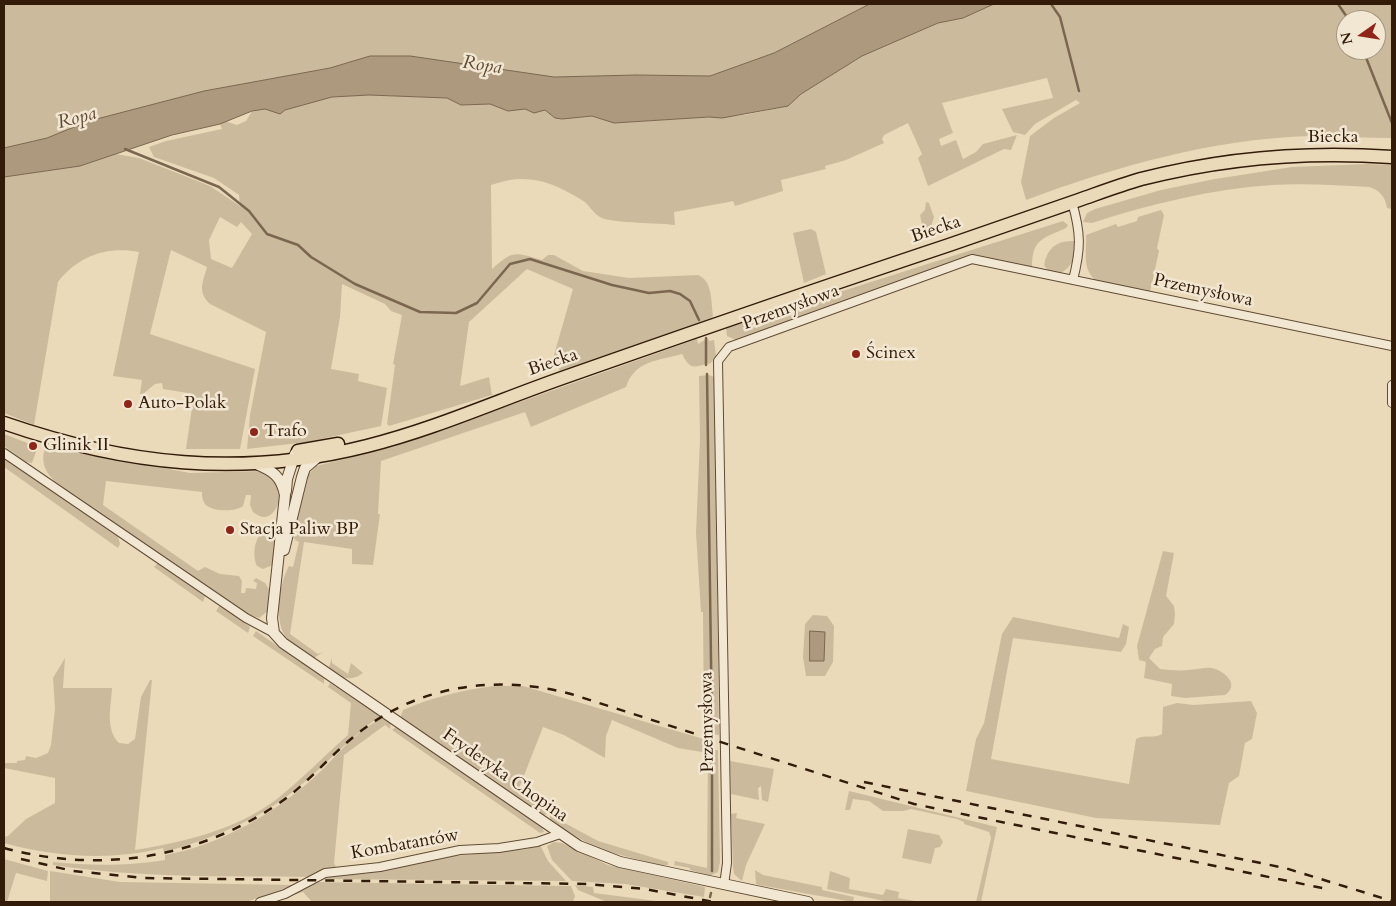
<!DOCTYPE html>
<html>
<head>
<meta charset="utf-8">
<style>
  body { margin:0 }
  #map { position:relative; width:1396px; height:906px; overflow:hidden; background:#ebdaba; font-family:Cardo,serif }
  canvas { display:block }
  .frame { position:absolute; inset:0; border:5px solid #321c09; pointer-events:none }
  .north { position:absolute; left:1336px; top:10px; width:50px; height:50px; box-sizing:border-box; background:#f2e7d2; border:1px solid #a59682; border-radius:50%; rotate:257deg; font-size:14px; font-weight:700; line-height:20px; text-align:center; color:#321c09 }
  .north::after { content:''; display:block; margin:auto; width:18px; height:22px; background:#8f2418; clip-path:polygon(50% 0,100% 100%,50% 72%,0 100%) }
</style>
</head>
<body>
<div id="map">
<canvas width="1396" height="906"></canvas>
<div class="frame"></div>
<div class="north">N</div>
</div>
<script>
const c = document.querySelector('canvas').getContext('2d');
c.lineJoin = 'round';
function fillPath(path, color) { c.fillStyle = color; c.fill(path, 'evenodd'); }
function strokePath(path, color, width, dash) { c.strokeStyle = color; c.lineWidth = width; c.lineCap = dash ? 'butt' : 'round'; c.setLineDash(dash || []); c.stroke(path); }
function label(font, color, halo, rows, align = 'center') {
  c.font = font + ' Cardo,serif'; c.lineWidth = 5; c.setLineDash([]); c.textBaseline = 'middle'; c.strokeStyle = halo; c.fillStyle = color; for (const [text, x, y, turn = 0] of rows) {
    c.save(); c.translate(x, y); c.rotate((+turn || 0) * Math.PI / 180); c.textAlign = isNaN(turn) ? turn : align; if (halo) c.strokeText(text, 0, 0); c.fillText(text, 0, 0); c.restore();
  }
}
fillPath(new Path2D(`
  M4,4H870L774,53L710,76L636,75L554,77L410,56H370L330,68L204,91L89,121L47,138L4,148Z
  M994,4H1392L1391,138C1365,138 1338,136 1311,136C1212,139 1118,166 1026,200L1021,182L1030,136L1054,118L1080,103L1076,100L1035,124L1025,135L1013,132L1002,109L1053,98L1047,78L942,103L953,133L939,139L941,146L956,140L963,159L976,152L983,144L1017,135L1011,150L1004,149L928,186L918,158L922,154L908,123L884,135L882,139L884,143L846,160L825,166L826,169L781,180L783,191L735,206L733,201L729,202L674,212L675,225C659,223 614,223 602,218C594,215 589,204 582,200C551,181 526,172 491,185L492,269C513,250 515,252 542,260L548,255H554L583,271L629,278L698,275C713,281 711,302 713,316L710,319L560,372L554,355L573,289L527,269L469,322L460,386L489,377L492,395L389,426L387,424L395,365L393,364L402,315L391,311L385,304L342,284L340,317L331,369L359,374L358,381L387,388L381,426L307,442L247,449L250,415L266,332L210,304C197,292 203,282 207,267L171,250L150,334L255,369L240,449H186L194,394L163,389L162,383L155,384L143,394H140L142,380L113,376L139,252C107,246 78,256 58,282L34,425L4,413V177L80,166L116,154L139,158L210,186L240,206L239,195L214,178L154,157L149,147L166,141L222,129L220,124L225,121L237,125L246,121L252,111L265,109L280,113L285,110L332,97L369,95L447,98L461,105L490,104L508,111L525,109L531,112L545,110L555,118L562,119L592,116L614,123L745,115L787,106L801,94L862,56L938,23L963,18ZM1346,20H1376V50H1346ZM220,217L237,227L241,222L252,234L232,268L211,259L209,240Z
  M1367,164L1392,165V209L1387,208C1385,196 1379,190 1369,187C1337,185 1304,183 1272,185C1211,189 1151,204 1092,223L1083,222L1087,213L1095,209L1161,190L1215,179L1292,167Z
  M926,202L929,203L934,217L930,230L923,229L920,215L925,210Z
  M1161,210L1164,215L1157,248L1159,251L1150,292L1098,282C1081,270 1087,253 1086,235L1116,224L1118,227L1137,221L1138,217Z
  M1063,221L1068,225L1066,228C1042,239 1032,239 1032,268L971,257L736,340L727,336L726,328Z
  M811,229L816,232L826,274L804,283L793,233Z
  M1074,241C1081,262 1057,287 1044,265C1047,248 1057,240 1074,241Z
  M708,338L709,341L714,340L716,356L711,363C693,367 691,371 682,354C658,361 635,360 626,387L531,427L525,412L381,461L378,514H380L373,565L352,564V549L304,542L290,634L318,654L323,652L314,658C304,651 290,645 284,634C274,616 280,582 289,566L293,567L299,542L295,540L293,535L309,474L316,466L393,447L697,339L698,344Z
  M709,375L714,377L715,382L719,735L705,733L704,727L703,612H701L696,533L700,439L699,376Z
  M4,434L30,444L29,447L37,449L32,463L26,462L4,446Z
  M45,448L65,449L190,473L261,471L269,474L281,490C280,505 271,527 253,512L250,505L251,495H246L243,506C236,512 211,512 205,504C202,500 202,496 202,492L106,481L103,505L198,571L205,567L220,574L239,576L242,581L241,593H245L246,588L256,589L257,583L253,581L256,578L265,583L270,591L268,611L259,618L248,614L71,494C54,481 38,471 45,448Z
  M4,458L118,537L120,544L118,548L4,467Z
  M265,531L272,532L276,538L273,565L263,569L257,566C252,556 254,536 265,531Z
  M1163,551L1174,553L1166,596L1174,606L1175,614L1174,624L1163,637L1162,646L1155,649L1149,658L1160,669C1170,670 1179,671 1188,670C1195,670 1206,667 1212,668C1225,671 1240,685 1225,695L1185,698L1171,696L1172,684L1144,678L1146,662L1139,660L1137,646Z
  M158,563L205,596L203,602L154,567Z
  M220,605L250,627L248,633L216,611Z
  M813,615L827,616L834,626L833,662L825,676H806L803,657L805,624Z
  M1013,617L1119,638L1123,624L1129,627L1126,644L1121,652L1013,638L991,759L1129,784L1136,739C1145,734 1153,739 1162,734L1163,707L1177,703L1193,705L1251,701L1257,713L1252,739L1245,743L1239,776L1229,783L1220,825L1096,818L966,791L976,739L984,723L1002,634Z
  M256,631L324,678V684L253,636Z
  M65,658L63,688H112C111,707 105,729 119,743L128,744L135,739L141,697L150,680H152L135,850C184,842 236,830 277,799C302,779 324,756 348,735L351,703L328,687L330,683L380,716C345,741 317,775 282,800C246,825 205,841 164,852L163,848C110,861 55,857 4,843V837L8,836L26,819L55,803V778L4,768V763H17V761L25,760L26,756L36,758L48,753L51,745L55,709L53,678Z
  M332,658V663L348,674L351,663L363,673C352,682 337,679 329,667Z
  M494,686H523L707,740L708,750H718L720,862L718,872L709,876L690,870V868L674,865L675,861L707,868L708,753L678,748L612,720L606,736L605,758L564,735L543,727L518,791L547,813L544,816L400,718L403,710C433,697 462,690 494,686Z
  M385,717L391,723L390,729L385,725L344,755L334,863L337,869L321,871L310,877C224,876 138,878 53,865V862C94,866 124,866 165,860V855C222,845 279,811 321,771C340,752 359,728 385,717Z
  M396,727L542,827L544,832L540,833L392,730Z
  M730,761L774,769L768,802L762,800L761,786L758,788L759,800L731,794Z
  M849,791L997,827L981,902H976L991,838L989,832L964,824V822L957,819L911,809L903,811H883L869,801L853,799L850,810H845Z
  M737,813L736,818L765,824L746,865L742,881L734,874L733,867L731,814Z
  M550,815L598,841L668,862V865H658L598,849L553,823L550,820Z
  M908,829L939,835L943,842L940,847L935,848L931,864L902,858Z
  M554,842L562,843L608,865L705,887L704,897L625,884L572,881L552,860L547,846Z
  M540,845L548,861L566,881L320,879L434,858L526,849Z
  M4,859L48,871L47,881L16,873L7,902H4Z
  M755,870L763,875L822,887V890L854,897L853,902L759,885L756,884Z
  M50,871L120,882L296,885L246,902H50Z
  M830,871L850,878L849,889L883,895L886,889L899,892L898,898L921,902H889L827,889Z
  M313,882L571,886L575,896L573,902H312L303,892L273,902L312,885Z
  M575,885L593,887L594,893L664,902H607L578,890Z`), '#ccba9c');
const water = new Path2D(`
  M870,4H994L963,18L938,23L862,56L801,94L788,106L722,118L709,117L614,123L592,116L562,119L555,118L545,110L534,113L525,109L508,111L490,104L461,105L447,98L369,95L332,97L285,110L280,114L265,109L252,111L220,124L172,135L80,166L4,177V148L47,138L89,121L204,91L330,68L370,56H410L554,77L636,75L710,76L774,53Z
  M810,631L825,632L824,661H810Z`);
fillPath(water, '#ac997e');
strokePath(water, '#7b674f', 1);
strokePath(new Path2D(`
  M1051,4L1060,17L1079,91
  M1338,4L1349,20
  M1363,50L1392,123
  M125,149L219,187L249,211L267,234L298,245L311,257L355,284L420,312L456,313L477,303L510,264L530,259L612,285L649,293L670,291L680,294L690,301L699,320
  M706,338V365
  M707,374L712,732
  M712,751V871
  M710,897L711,893`), '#7b674f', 2.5);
const minor = new Path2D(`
  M1072,202C1081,233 1081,249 1073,280
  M1392,385V403
  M4,453L246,618L274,633
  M724,885L727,863L718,361L729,347L972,259L1392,346
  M260,902L285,894L325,873L380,867L460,850L499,848L537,842L560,834`);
const tertiary = new Path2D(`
  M256,464C273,471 281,476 285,495L272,618L274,633L283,643L579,846L620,862L808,902
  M286,491L287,479L295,454
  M284,550L302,477L305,468L319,456`);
const primary = new Path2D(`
  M4,423C125,465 241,478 367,446C435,429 499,400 565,377C693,332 820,288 949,245C992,230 1035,215 1079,200C1099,193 1120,185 1141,179C1223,158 1308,151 1392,157
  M298,451L338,444`);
strokePath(minor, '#604c35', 10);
strokePath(tertiary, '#604c35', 12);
strokePath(primary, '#321c09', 15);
strokePath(minor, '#f2e7d2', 8);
strokePath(tertiary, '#f2e7d2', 10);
strokePath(primary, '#ebdaba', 12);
strokePath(new Path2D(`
  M864,782L1285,868L1392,901
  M4,848C97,873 193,860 275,806C306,786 328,757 357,734C418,685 497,674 571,694L914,804L1327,889
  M21,859L73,871L144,878L588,884L645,889L714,902`), '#321c09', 2.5, [9, 9]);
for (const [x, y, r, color] of [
  [856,354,5,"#8f2418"],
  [128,404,5,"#8f2418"],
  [254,432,5,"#8f2418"],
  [33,446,5,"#8f2418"],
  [230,530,5,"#8f2418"]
]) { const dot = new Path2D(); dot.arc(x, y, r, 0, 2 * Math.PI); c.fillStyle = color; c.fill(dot); strokePath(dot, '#f2e7d2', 2); }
label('18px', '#321c09', '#f2e7d2', [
  ["Biecka",1333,138],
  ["Biecka",936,230,-19],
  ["Przemysłowa",1203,291,12],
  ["Przemysłowa",791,308,-20],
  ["Biecka",553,363,-19],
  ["Przemysłowa",708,722,-91],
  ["Fryderyka Chopina",505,776,35],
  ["Kombatantów",405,845,-10]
]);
label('18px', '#321c09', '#f2e7d2', [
  ["Ścinex",866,354],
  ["Auto-Polak",138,404],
  ["Trafo",264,432],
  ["Glinik II",43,446],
  ["Stacja Paliw BP",240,530]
], 'left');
label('italic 19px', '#5d4832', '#f2e7d2', [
  ["Ropa",482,66,8],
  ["Ropa",77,119,-15]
]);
</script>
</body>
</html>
